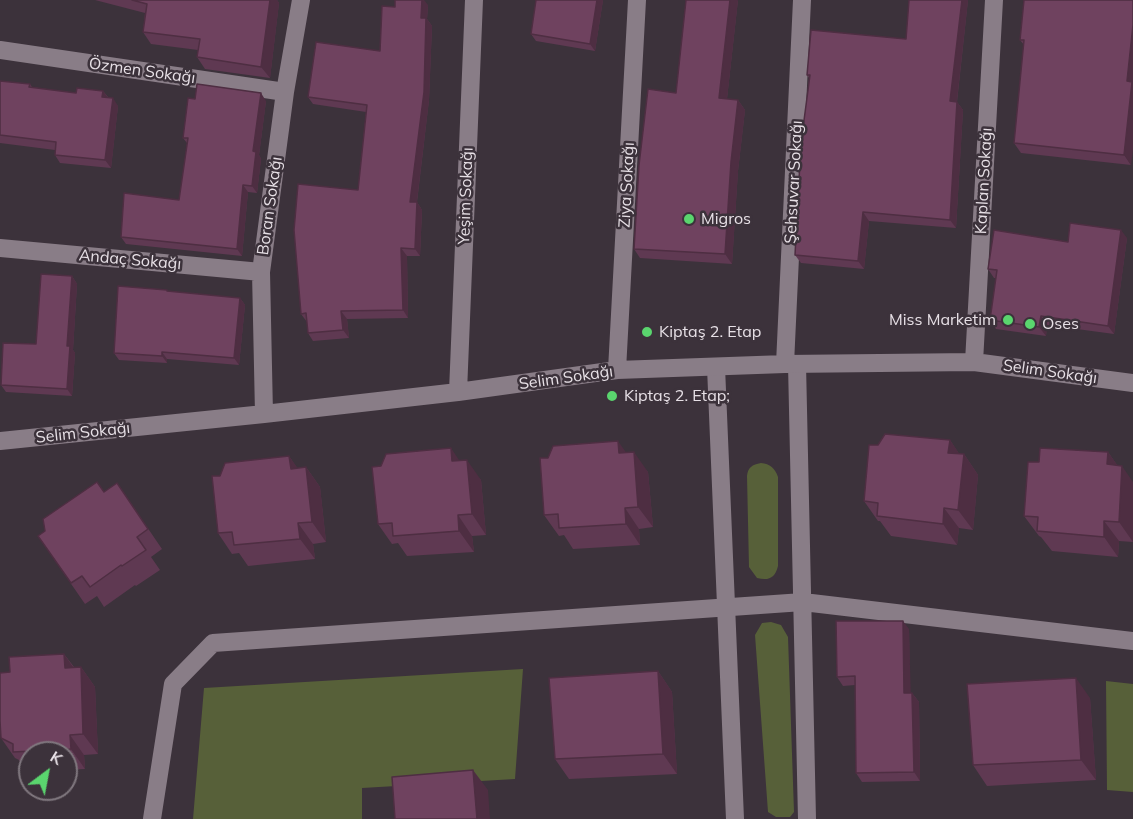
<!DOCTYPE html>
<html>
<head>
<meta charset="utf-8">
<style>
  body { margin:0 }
  #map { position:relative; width:1133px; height:819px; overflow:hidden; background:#3c323b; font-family:Mulish,sans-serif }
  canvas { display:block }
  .north { position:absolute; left:18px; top:741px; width:60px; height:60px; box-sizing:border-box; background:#3c323b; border:2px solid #80787f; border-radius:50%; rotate:32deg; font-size:16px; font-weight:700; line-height:24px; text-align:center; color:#e7e0e6 }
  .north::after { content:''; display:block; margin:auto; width:21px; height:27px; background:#5ad56e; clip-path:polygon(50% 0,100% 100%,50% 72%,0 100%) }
</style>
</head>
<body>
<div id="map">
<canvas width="1133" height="819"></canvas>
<div class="north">K</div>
</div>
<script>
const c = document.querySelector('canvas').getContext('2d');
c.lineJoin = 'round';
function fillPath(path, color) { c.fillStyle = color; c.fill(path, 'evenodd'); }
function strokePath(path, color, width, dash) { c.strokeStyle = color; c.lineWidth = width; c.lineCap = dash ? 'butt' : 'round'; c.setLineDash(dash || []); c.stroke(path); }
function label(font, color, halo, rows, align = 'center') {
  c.font = font + ' Mulish,sans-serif'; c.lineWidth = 5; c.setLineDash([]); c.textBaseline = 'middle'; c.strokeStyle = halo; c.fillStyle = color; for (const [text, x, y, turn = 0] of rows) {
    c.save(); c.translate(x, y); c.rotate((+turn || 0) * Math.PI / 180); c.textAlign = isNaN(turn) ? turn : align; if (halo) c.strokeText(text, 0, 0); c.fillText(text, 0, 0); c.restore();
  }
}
fillPath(new Path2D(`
  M761,463C770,464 775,468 778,477V566C775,578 769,581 757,578L749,567L747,476C748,467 752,465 761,463Z
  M771,622L781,625L788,637L794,812L790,817H776L768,812L755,635L762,623Z
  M523,669L515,779L362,788V819H193L204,688Z
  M1106,681L1133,684V792L1107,790Z`), '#576039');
strokePath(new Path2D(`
  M797,364L807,819
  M716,367L735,819
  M152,819L173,684L213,643L803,602L1133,641`), '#897d87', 18);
strokePath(new Path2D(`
  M0,50L285,92
  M0,248L261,272
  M974,362L994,0
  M785,364L802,0
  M617,370L637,0
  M458,392L474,0
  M264,414L261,272L285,92L301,0
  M0,441L264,414L458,392L617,370L785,364L974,362L1133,383`), '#897d87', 18);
fillPath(new Path2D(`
  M95,0H277L279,3L270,78L205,69L197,57L198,50L151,44L143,32L145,13Z
  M536,0H603L595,51L536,41L531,34Z
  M738,0L727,99L738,100L745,110L738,171L732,264L640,258L634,249L676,93Z
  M968,0L957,102L963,110L956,228L869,221L864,269L801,263L795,255L809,78L807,75L906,39Z
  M1024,0L1131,165L1021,153L1014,143L1024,45L1020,40Z
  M428,5L427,19L432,26L429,100L417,202L422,210L420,256H407L408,318L347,319L349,338L313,341L308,333L307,322L301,314L358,190L366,112L313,104L308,97L380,51L395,7Z
  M0,81L30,84L32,87L76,93L103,91L108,97L118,106L111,168L60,163L55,155V150L0,143Z
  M195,99L266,101L259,155L261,159L257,193L248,192L242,256L126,244L121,237L179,200L187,143L183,138Z
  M1127,238L1114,334L1047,325L1046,336L996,329L990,320L996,278H994L988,269L1068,242Z
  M72,276L77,284L73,350L75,353L72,396L6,392L1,385L36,344Z
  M167,290L168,291L240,298L245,305L239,365L167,359V363L119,360L114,353Z
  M950,440L959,454H964L978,475L973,530L959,528L957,545L891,536L880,521H878L864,501L878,445Z
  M1108,452L1117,465L1133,542L1119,541L1118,557L1052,551L1041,537L1039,536L1024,516L1039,462Z
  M627,453L648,472L653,527L639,529L640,545L573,549L564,535L559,536L544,515Z
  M289,456L297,468L306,467L320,487L326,542L313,544L315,559L248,566L239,553L232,554L218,533L220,476Z
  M459,460L481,480L486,535L472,536L474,552L407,556L398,543L392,544L378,524Z
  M117,483L162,549L151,557L160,570L136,586L135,585L104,607L97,596L85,604L38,536Z
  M909,629L910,693H912L919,702L920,781L862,782L856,773L855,685L843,686L837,677Z
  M64,654L74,667H81L95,687L98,754L84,755L85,769L66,770V753H30V772H27L19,760L15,758L1,738L10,672Z
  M658,671L672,692L677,774L569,779L555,759Z
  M1090,698L1096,780L987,786L973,765Z`), '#5f3952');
fillPath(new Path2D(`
  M270,0H277L279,3L270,78L261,67Z
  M422,0H424L428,5L427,19L432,26L429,100L416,209L410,202Z
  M597,0H603L595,51L590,44Z
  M730,0H738L726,108L719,98Z
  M962,0H968L956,109L950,101Z
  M1133,25V150L1131,165L1124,155L1127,81Z
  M103,91L109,99L102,97Z
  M261,93L266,101L259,155L261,159L257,193L252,186L253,151Z
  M113,98L118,106L111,168L105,160Z
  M738,100L745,110L738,171L732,264L725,254L731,162Z
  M957,102L963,110L956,228L950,220Z
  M243,185L248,192L242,256L237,249Z
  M417,202L422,210L420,256L415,249Z
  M863,212L869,221L864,269L858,261Z
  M1121,230L1127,238L1114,334L1108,326Z
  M401,248L407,256L408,318L403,310Z
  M72,276L77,284L73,350L75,353L72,396L67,389V346Z
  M240,298L245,305L239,365L234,358Z
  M341,311L347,319L349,338L343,330Z
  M1041,316L1047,325L1046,336L1039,327Z
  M162,352L167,359V363L162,356Z
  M950,440L963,459L964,454L978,475L973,530L958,510L948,453Z
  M618,441L632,461L619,453Z
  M451,448L465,469L452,461Z
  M634,452L648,472L653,527L638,507Z
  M1108,452L1122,472V466L1133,482V542L1119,522L1107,464Z
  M289,456L304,477L291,469Z
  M467,460L481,480L486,535L472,514Z
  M306,467L320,487L326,542L312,522Z
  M625,508L639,529L640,545L626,524Z
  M944,508L959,528L957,545L943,524Z
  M458,515L472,536L474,552L459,531Z
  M1104,521L1119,541L1118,557L1104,537Z
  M298,523L313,544L315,559L300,539Z
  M903,621L909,629L911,702L904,693Z
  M64,654L78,674L65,668Z
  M81,667L95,687L98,754L83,734Z
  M658,671L672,692L677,774L663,754Z
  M1076,678L1090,698L1096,780L1081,760Z
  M912,693L919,702L920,781L914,772Z
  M70,735L84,755L85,769L71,749Z
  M473,770L488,790L490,819H477Z`), '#4e2e42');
const building = new Path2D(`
  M132,0H270L261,67L197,57L200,39L143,32L147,4Z
  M395,0H422L421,18H426L424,92L410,202H417L415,249L401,248L403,310L341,311L343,330L308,333L306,313L301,314L294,230L298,184L358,190L367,105L308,97L316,42L380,51L382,6L395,7Z
  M536,0H597L590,44L531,34Z
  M686,0H730L719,98L738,100L731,162L725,254L634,249L639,165L648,89L676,93Z
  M909,0H962L950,101L957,102L950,220L863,212L858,261L795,255L801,143L810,75H807L811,30L906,39Z
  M1024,0H1133V25L1127,81L1132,82L1124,155L1014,143L1024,40H1020Z
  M0,81L30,84L29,87L76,93L77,88L103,91L102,97L113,98L105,160L55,155L56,142L0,135Z
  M197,84L261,93L253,151L256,152L252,186L243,185L237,249L121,237L124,193L179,200L188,138H183L188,98L195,99Z
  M1070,223L1121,230L1108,326L1041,316L1039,327L990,320L997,270L988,269L994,230L1068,242Z
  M41,274L72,276L67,346H70L67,389L1,385L3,343L36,344Z
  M118,286L167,290V291L240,298L234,358L162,352V356L114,353Z
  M885,434L950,440L948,453L964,454L958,510L944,508L943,524L877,516L878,503L864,501L869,445H878Z
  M618,441L619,453L634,452L638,507L625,508L626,524L559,528L558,514L544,515L540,458H548L553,446Z
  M451,448L452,461L467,460L472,514L458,515L459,531L393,536L392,523L378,524L372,467L381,466L386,454Z
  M1040,448L1108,452L1107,464L1122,466L1119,522L1104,521V537L1037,531L1038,517L1024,516L1028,462H1039Z
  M289,456L291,469L306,467L312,522L298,523L300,539L234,545L232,532L218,533L212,476H220L225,463Z
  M97,482L104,492L117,483L148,529L137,537L146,550L122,566L121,565L90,587L82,576L71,583L38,536L45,531L43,519Z
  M836,621H903L904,693H912L914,772L856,773L855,676L837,677Z
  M64,654L65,668L81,667L83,734L70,735L71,749L13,752V744L1,738L0,721V673L10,672L9,657Z
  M658,671L663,754L555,759L549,678Z
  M1076,678L1081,760L973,765L967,684Z
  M473,770L477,819H395L392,777Z`);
fillPath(building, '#6f425f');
strokePath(building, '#4e2e42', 1.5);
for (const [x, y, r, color] of [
  [689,219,6,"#5ad56e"],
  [1008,320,6,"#5ad56e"],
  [1030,324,6,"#5ad56e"],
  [647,332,6,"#5ad56e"],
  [612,396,6,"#5ad56e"]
]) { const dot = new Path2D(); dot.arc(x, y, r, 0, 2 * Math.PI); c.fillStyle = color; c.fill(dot); strokePath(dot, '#3c323b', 2); }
label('16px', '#e7e0e6', '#3c323b', [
  ["Özmen Sokağı",142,71,8],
  ["Kaplan Sokağı",984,181,-87],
  ["Şehsuvar Sokağı",794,182,-87],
  ["Ziya Sokağı",627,185,-87],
  ["Yeşim Sokağı",466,196,-88],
  ["Boran Sokağı",270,206,-82],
  ["Andaç Sokağı",130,260,5],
  ["Selim Sokağı",1050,372,8],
  ["Selim Sokağı",566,378,-8],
  ["Selim Sokağı",83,433,-6]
]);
label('16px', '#e7e0e6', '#3c323b', [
  ["Migros",701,219],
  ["Miss Marketim",996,320,"right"],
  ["Oses",1042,324],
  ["Kiptaş 2. Etap",659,332],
  ["Kiptaş 2. Etap;",624,396]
], 'left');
</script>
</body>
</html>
